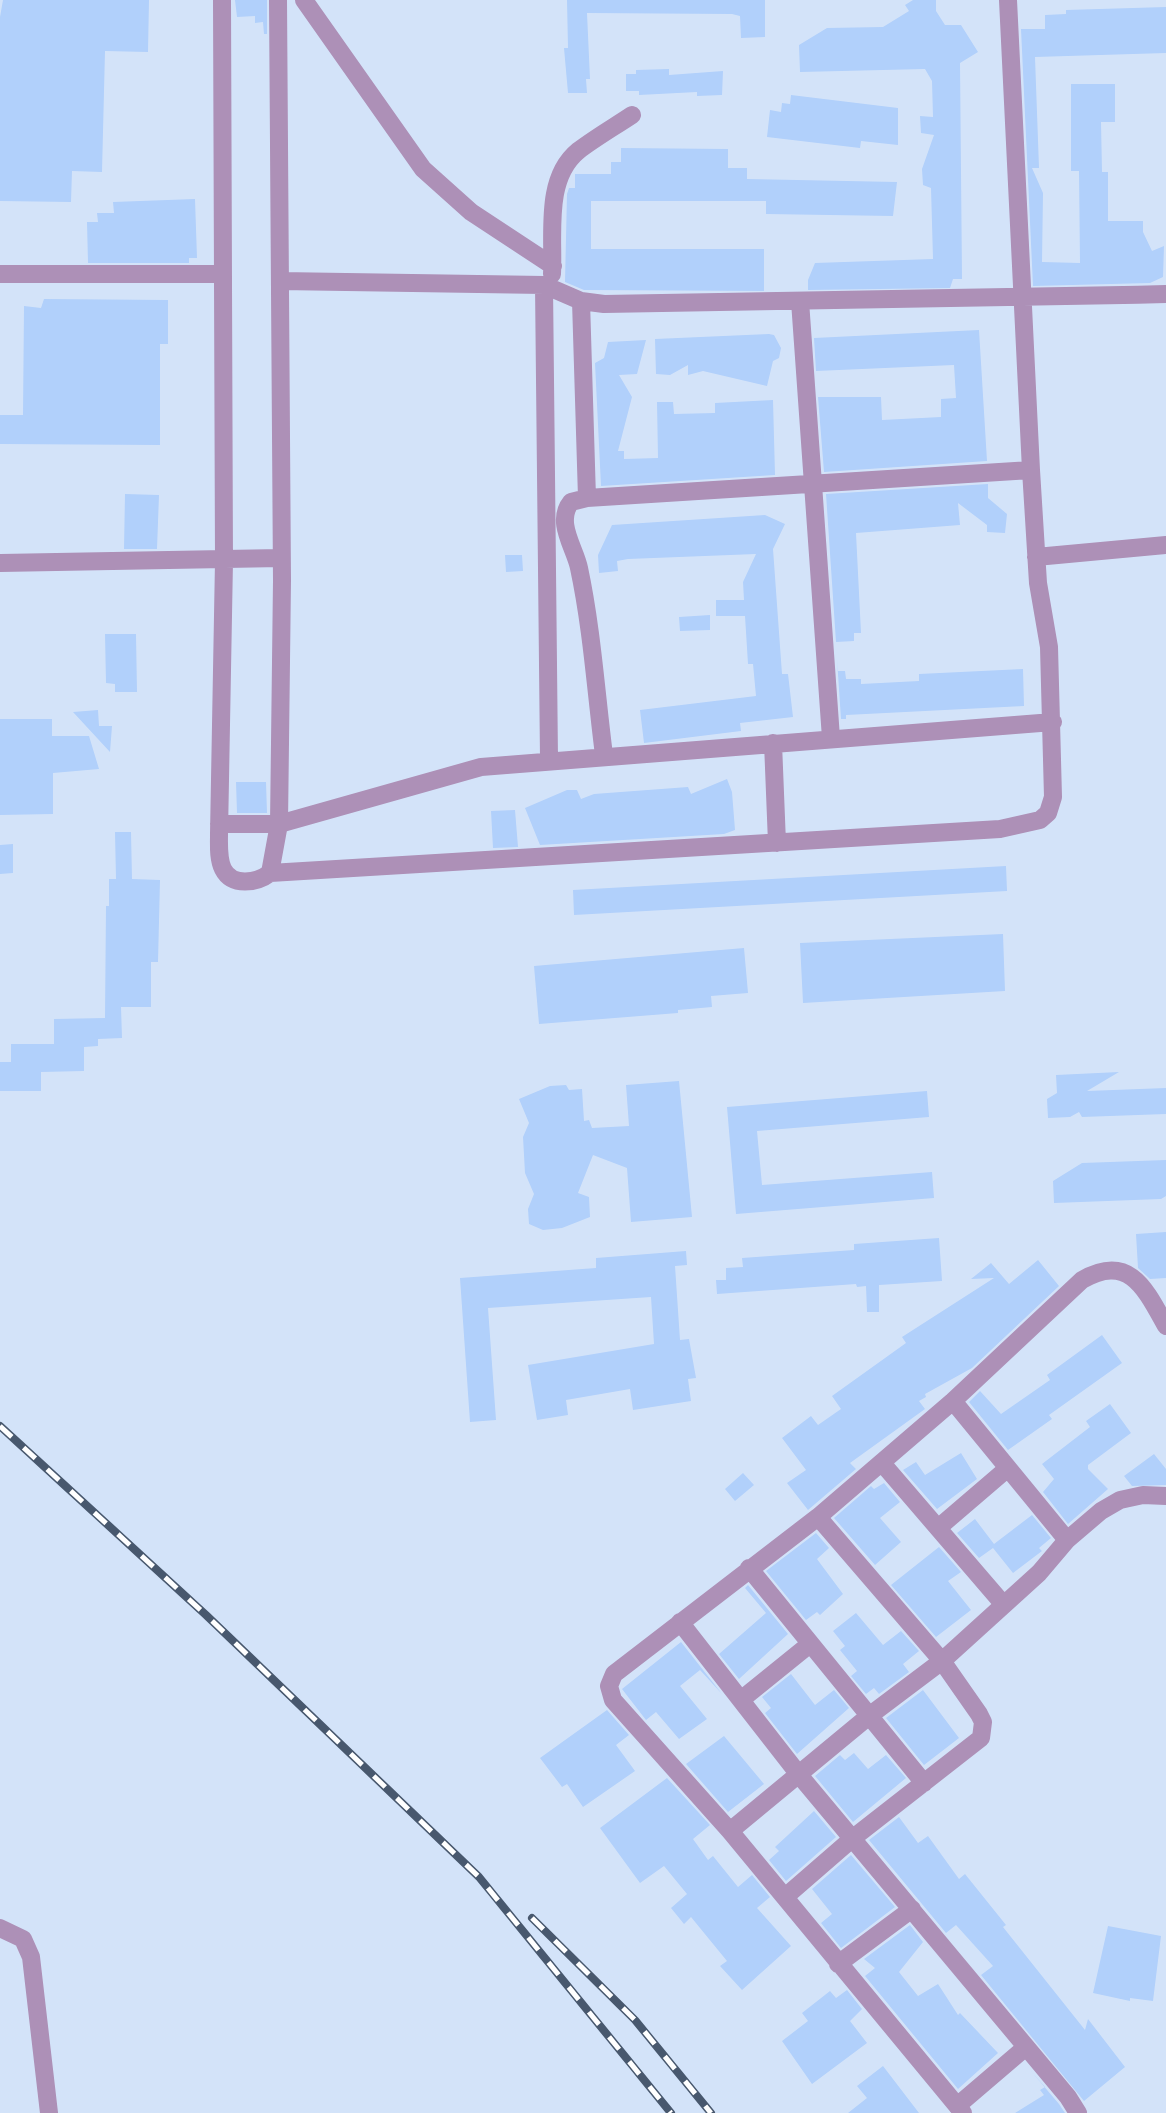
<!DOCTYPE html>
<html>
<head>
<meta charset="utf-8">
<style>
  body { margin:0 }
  canvas { display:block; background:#d3e3f9 }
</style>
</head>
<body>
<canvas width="1166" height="2113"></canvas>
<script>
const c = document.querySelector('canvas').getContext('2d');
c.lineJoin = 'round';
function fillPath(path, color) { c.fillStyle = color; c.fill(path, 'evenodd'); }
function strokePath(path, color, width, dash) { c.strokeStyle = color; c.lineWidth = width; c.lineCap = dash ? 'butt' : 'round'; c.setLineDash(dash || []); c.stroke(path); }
fillPath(new Path2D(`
  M3,0H149L148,52L105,51L102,172L72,171L71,202L0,201V17Z
  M235,0H267V34H264L263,22L255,23V16L237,17Z
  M567,0H765V37L741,38L740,16L732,14L587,13L590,79H586L587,93H568L564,48H568Z
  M913,0H936V11L945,25H961L978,52L960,63L962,279H953L950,288L808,290V280L815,263L933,259L931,188L923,185L922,169L934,135L921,133L920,116L933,117L932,81L925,69L800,72L799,45L827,28L883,27L909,11L905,5Z
  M1166,7V53L1035,57L1039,168H1032L1043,193L1042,262L1080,263L1079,171H1071V84H1115V122H1101L1102,172H1108V221H1143V232L1152,251L1164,246L1163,277L1150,283L1033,286L1021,29H1045V15L1066,14V10Z
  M669,69V75L723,71L722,95L697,96V92L639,95V91H626V74H636V70Z
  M791,95L898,108V145L861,141L860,148L767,137L770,110L781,112L782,103L790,104Z
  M621,148L728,149V168H747V179L897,182L893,216L766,214V201H591V249H764V291L584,290L565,282L567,194L569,188H575V174H611V162H621Z
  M195,199L197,258H189V263H88L87,222H98L97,213H114L113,202Z
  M44,299L168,300V344H160V445L0,444V415H23L24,306L41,308Z
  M979,330L987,461L824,472L818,397H881L882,420L941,417V399L956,398L954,365L816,371L814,338Z
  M769,334L774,335L781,348L779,358L773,361L767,386L703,371L688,375V365L670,375L656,374L655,339Z
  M646,340L637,374L619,375L632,397L618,451H624V459L658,458L657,402H673L674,414L715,413V403L773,400L775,475L601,486L595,363L604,358L608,342Z
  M988,484V498L1007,514L1005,533L987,532V525L958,503L960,525L856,533L861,633H854V641L836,642L826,494Z
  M125,494L159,495L157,549H124Z
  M765,515L785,524L773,549L782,674H788L793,717L740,723L741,731L644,743L640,710L756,696L753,664H748L745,616H716V600H744L743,582L756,554L628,559L617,561L618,571L599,573L598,555L612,525Z
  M505,555H522L523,571L506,572Z
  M710,615V630L680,631L679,617Z
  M105,634H136L137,692H115V684L106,683Z
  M837,659L838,671H845L846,679H861V684L919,681V674L1023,669L1024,706L846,715V719H841Z
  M98,710L99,726H112L110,752L73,712Z
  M0,719H52V736H89L99,769L53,773V814L0,815Z
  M727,779L732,792L735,830L724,834L540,845L525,808L567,790H577L581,799L594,794L688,787L691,794Z
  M236,782H266L267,813H237Z
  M515,810L518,847L493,848L491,811Z
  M115,832H131L132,879L160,880L158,962H151V1007H121L122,1038L98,1039V1046L84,1047V1071L41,1072V1091H0V1062H11V1044H54V1019L105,1018L106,906H109V879H116Z
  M13,844V873L0,874V845Z
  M1006,866L1007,891L574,915L573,890Z
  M1003,934L1005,991L803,1003L800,943Z
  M744,948L748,993L711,996L712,1007L678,1010V1013L539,1024L534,966Z
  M1119,1072L1087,1091L1166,1088V1114L1082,1117L1079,1112L1070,1117L1048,1118L1047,1099L1057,1093L1056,1075Z
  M679,1081L692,1217L631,1222L627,1168L593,1155L578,1193L589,1197L590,1217L562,1228L543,1230L529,1224L528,1209L534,1194L525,1173L523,1137L529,1123L519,1099L550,1086L566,1085L569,1090L582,1089L584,1121L589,1120L592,1128L629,1126L626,1085Z
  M927,1091L929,1117L757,1131L762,1185L932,1172L934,1198L736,1214L727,1107Z
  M1166,1160V1196L1161,1199L1054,1203L1053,1181L1082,1163Z
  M1166,1232V1278L1150,1279L1138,1268L1136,1234Z
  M939,1238L942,1281L879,1285V1312H867L866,1286L857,1287L856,1284L717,1294L716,1280H726V1268L743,1267L742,1258L854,1250V1244Z
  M686,1251L687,1265L675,1266L680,1340L689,1339L696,1378L688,1379L691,1401L633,1410L630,1389L566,1400L568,1415L537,1420L528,1365L654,1344L651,1297L488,1308L496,1420L470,1422L460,1278L596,1268V1258Z
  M1038,1260L1059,1286L972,1368L925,1394L926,1397L919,1401L925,1409L850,1463L856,1469L808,1510L787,1483L806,1470L782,1438L811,1416L818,1425L841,1409L832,1396L906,1343L902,1337L994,1278L971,1279L991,1263L1009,1284Z
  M1102,1335L1122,1363L1049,1415L1052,1419L1008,1450L969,1402L980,1391L1001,1414L1050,1380L1047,1375Z
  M1110,1404L1131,1433L1088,1465V1469L1108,1489L1068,1524L1043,1492L1054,1479L1042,1464L1090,1427L1086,1421Z
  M961,1453L977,1479L937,1509L903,1470L916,1462L925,1475Z
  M1154,1454L1166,1469V1485L1132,1486L1124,1476Z
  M743,1473L754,1485L735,1501L725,1489Z
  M884,1483L900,1502L880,1518L901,1542L875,1565L834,1518L871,1486L874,1489Z
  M1032,1515L1051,1538L1039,1548L1042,1551L1013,1573L993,1548L979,1558L957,1533L975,1519L994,1544Z
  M816,1533L829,1548L817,1559L843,1594L820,1615L817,1612L806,1620L766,1571Z
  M939,1547L961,1572L948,1581L971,1610L936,1637L891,1585Z
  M748,1585L788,1634L739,1679L719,1654L766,1613L745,1588Z
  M856,1613L883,1645L901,1631L919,1651L903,1664L909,1672L879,1694L874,1688L866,1694L851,1676L857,1671L840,1650L845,1646L833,1631Z
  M681,1642L722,1694L700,1670L680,1686L707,1719L679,1739L656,1712L646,1720L622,1689Z
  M791,1674L815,1705L834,1690L849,1708L797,1754L765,1713L771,1708L762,1697Z
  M923,1690L959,1738L924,1765L886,1718Z
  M607,1710L629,1735L616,1745L635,1771L583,1807L567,1784L562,1787L540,1758Z
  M724,1736L764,1784L728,1812L686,1764Z
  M854,1753L868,1769L886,1755L906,1778L853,1822L815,1776L840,1755L845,1760Z
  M667,1778L710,1825L693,1839L708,1860L713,1856L738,1887L752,1875L770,1897L757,1908L791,1946L742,1990L720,1966L727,1961L691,1917L684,1924L671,1908L687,1894L664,1866L640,1883L600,1828Z
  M814,1811L836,1837L786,1881L769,1860L779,1851L775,1847Z
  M899,1817L918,1843L928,1836L959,1879L965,1874L1006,1925L1003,1927L1085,2030L1088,2019L1125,2067L1084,2101L981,1975L993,1966L956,1925L946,1933L869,1840Z
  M851,1855L895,1907L841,1948L821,1923L832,1914L812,1889Z
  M910,1925L923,1942L899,1972L918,1996L938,1984L958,2015L960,2013L998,2053L958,2089L865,1976L875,1968L864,1959Z
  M1108,1926L1161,1936L1153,2001L1130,1998V2001L1093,1993Z
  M847,1990L862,2009L850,2021L867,2043L812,2084L782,2041L808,2021L802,2013L830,1991L836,1998Z
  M883,2066L919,2113H848L867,2098L857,2086Z
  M1030,2070L1059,2104L1065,2113H1015L1044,2095L1040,2090L1045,2087Z`), '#b1d0fb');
strokePath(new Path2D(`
  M222,0L224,561L219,834C219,845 218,859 223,869C232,887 257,883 270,873L279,824L282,580L278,0
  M304,0L423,169L471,212L553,266
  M1008,0L1031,470L587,498L581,301L604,304C792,302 979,299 1166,294
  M0,274H222
  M552,274C554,235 544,179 578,151C595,138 614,127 632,115
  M280,281L544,285L549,759
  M544,285L581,301
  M800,301L831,738
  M587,498L571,502C555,522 575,548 579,568C592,629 596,693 604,755
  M1036,557L1166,545
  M0,563L281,558
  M773,743L777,843
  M219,824H279L481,767L1053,722
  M270,873L1000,829L1040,820L1048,813L1053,797L1049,647L1038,583L1031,470
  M953,1401L1067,1540
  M882,1463L1004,1605
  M938,1528L1008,1468
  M749,1568L924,1783
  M680,1622L800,1776L1068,2097L1078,2113
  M742,1699L810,1644
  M730,1831L869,1716L942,1661L1039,1573L1067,1540L1101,1511L1120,1500L1143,1495L1166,1496
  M785,1897L853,1838L981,1738L983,1722L979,1714L942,1661L818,1517
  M0,1928L23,1939L31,1957L49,2113
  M838,1964L912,1909
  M957,2106L1026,2047
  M963,2113L730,1831L613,1700L609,1686L614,1674L818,1517L953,1401L1082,1280C1129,1253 1145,1288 1166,1326`), '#ad90b7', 18);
const rail = new Path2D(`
  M0,1426L206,1615L479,1877L671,2113
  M532,1918L635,2020L711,2113`);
strokePath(rail, '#48586e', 8);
strokePath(rail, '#fff', 5, [16]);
</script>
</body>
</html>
